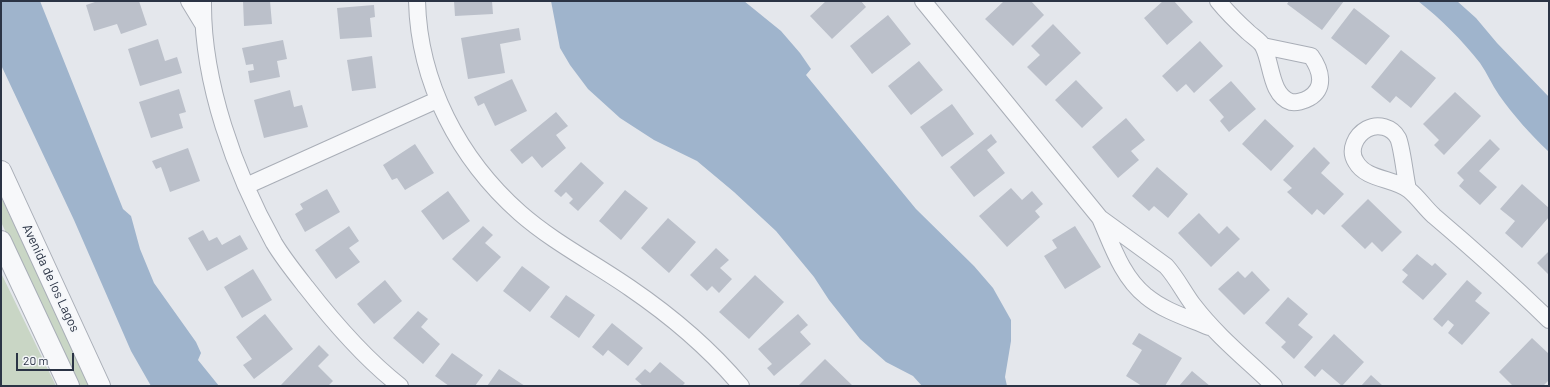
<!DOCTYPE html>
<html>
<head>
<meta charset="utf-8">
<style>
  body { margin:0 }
  #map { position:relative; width:1550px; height:387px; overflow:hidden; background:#e4e7ec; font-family:Barlow,sans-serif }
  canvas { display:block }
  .frame { position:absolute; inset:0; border:2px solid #2b3445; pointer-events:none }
  .scale { position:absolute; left:16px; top:353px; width:58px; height:18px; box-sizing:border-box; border:2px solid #2b3445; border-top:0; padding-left:5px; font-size:12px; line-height:14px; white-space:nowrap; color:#2b3445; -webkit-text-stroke:3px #f4f6f9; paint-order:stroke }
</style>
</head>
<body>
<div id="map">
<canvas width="1550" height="387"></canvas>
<div class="frame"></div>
<div class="scale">20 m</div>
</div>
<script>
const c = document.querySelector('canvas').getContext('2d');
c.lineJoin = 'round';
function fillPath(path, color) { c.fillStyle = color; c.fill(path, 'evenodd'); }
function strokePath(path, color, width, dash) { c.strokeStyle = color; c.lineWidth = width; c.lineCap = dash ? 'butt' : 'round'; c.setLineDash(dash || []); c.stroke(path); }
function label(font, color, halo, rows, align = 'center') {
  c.font = font + ' Barlow,sans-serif'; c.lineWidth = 3.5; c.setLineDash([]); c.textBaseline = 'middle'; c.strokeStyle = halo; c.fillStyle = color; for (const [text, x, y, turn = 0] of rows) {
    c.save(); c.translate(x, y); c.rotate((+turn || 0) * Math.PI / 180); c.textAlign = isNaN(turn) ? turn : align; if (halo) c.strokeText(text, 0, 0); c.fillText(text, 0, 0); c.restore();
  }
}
fillPath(new Path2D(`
  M1,197L90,386H79L1,222Z
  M1,273L56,386H1Z`), '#c9d6c5');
fillPath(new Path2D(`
  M1,1H40L123,209L131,216L140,249L154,283L196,342L201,353L198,360L219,386H151L131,351L74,220L1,65Z
  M551,1H744L781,31L800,53L811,69L806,75L916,209L974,266L993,288L1011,320V341L1005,377L1007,386H922L913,376L886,362L860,339L829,300L814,277L776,231L734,192L697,161L654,140L620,118L588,89L570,65L560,48Z
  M1418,1H1457L1476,18L1497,43L1549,97V152C1531,135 1513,115 1499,95C1492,85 1487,73 1480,63C1462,40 1441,19 1418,1Z`), '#9fb4cc');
fillPath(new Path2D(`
  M98,1H139L147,25L121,34L117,24L94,31L86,5Z
  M243,1H270L272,24L244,26Z
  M454,1H492L493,14L455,16Z
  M826,1H861L866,7L832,39L810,16Z
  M1004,1H1031L1044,15L1013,46L985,19Z
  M1163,1H1174L1193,22L1167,45L1144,18Z
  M1289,1H1344L1322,30L1287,4Z
  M374,5L375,17L370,18L372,37L340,39L337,8Z
  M1354,8L1390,36L1366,65L1331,38Z
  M888,15L911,44L872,74L850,46Z
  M1053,24L1081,53L1046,86L1027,67L1040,55L1031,46Z
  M519,28L521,40L500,44L505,73L468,79L461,38Z
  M158,39L165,61L177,57L182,73L140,86L128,49Z
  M283,40L287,59L277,61L280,77L250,83L248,71L254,70L253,64L246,65L242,48Z
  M1200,41L1223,66L1194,93L1186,84L1177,92L1162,76Z
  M1401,50L1436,78L1411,108L1396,96L1390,103L1371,87Z
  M372,56L376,88L352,91L347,60Z
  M919,61L943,90L911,115L888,86Z
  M512,79L527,111L495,126L484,103L478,106L474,97Z
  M1076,80L1103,108L1082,128L1055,100Z
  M1231,81L1256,109L1229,132L1220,121L1224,117L1209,100Z
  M179,89L186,112L179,114L183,128L151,138L139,102Z
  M290,90L294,107L302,105L308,127L264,138L254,100Z
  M1455,92L1481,116L1444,155L1434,145L1439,140L1423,124Z
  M952,104L974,134L942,157L920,127Z
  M556,112L568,126L556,135L566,148L542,168L532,156L522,164L510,150Z
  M1126,118L1145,140L1131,151L1139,160L1118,178L1092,147Z
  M1265,119L1294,146L1271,171L1242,144Z
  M991,134L997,142L987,150L1005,173L974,197L950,167Z
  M1490,139L1500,149L1479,171L1497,187L1480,205L1459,186L1464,180L1457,173Z
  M415,144L434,173L405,190L397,178L392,180L383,165Z
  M1314,147L1330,163L1321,173L1344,194L1324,215L1317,209L1312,215L1287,192L1292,188L1283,180Z
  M188,148L200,181L170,192L161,167L156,169L152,161Z
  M581,162L604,183L578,211L569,203L573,199L566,192L561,197L554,191Z
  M1157,167L1188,194L1168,218L1154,206L1149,211L1132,196Z
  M1522,184L1549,208V217L1522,248L1505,233L1515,221L1500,209Z
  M1011,188L1022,200L1032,191L1043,204L1035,211L1040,217L1007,247L979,216Z
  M327,189L340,212L305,232L295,214L303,209L300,204Z
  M625,190L648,208L621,240L599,221Z
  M448,191L470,221L443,240L421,211Z
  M1368,199L1402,232L1382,252L1372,242L1365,249L1341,226Z
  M1199,213L1219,234L1227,226L1240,239L1211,267L1178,233Z
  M668,218L696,242L669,273L641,248Z
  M349,226L359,241L349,248L360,262L336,279L315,250Z
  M483,226L493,235L485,243L501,257L477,282L452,259Z
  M1075,226L1101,267L1065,289L1044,256L1057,248L1052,240Z
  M203,230L209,241L217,237L222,245L240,235L248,249L207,271L188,238Z
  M716,248L729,260L720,268L732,279L719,293L712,286L707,291L690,275Z
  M1549,251V275L1537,263Z
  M1417,254L1432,266L1435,263L1447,274L1423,300L1402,282L1408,275L1402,270Z
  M522,266L550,287L530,312L503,291Z
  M253,269L272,300L242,318L224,287Z
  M1238,271L1245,278L1252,271L1270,290L1244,315L1218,289Z
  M755,275L784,302L749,339L719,312Z
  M385,280L402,301L374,324L357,304Z
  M1467,280L1482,293L1475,301L1490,313L1462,345L1448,333L1454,325L1448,320L1442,327L1433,319Z
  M566,295L595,315L579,338L550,317Z
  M1288,297L1308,314L1298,325L1313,337L1294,359L1281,347L1286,342L1265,323Z
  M418,311L428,319L421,327L440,344L423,364L393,338Z
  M265,314L293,349L254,379L243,365L252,359L236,337Z
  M798,314L808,325L800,332L811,344L774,376L767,368L772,364L758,349Z
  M612,323L643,348L628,366L608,350L603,356L592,347Z
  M1139,333L1182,358L1165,386H1142L1126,376L1142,350L1132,344Z
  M1334,334L1364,362L1342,386L1322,369L1315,377L1304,367Z
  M1532,338L1549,354V380L1543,386H1513L1499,372Z
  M319,345L329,355L318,366L333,381L328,386H282L281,385Z
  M452,353L483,375L475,386H449L435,376Z
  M825,359L853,386H798Z
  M660,362L685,383L682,386H643L635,379L645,369L650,373Z
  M499,369L525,386H487Z
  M1192,371L1210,386H1179Z
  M1371,375L1383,386H1361Z`), '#bbc0ca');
const minor = new Path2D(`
  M189,1L203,24
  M203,1C202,82 235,173 274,243C283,258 295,273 306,287C334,323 364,358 400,386
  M417,1C419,83 459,159 520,213C553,242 594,263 630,288C671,316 709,348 741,386
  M923,1L1100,218L1166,266C1177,278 1184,293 1194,306C1217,336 1247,360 1274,386
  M1218,1C1227,12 1237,22 1248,32C1252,36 1260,41 1263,46C1272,63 1270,95 1291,102C1296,103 1304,101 1309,98C1326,88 1321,70 1311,56L1263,46
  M246,186L437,100
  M1408,189C1405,177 1402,146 1398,138C1392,127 1378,123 1367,129C1356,135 1348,150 1356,162C1366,180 1394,178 1409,190C1418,197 1425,208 1434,216C1474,250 1512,284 1549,320
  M1100,218C1112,245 1122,277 1146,296C1164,311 1188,318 1209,327`);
const tertiary = new Path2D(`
  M1,171L100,386
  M1,241L69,386`);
strokePath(minor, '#a9aeb7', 18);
strokePath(tertiary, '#a9aeb7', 22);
strokePath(minor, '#f7f8fa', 16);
strokePath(tertiary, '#f7f8fa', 20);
label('13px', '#2b3445', '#f4f6f9', [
  ["Avenida de los Lagos",51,278,65]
]);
</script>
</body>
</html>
